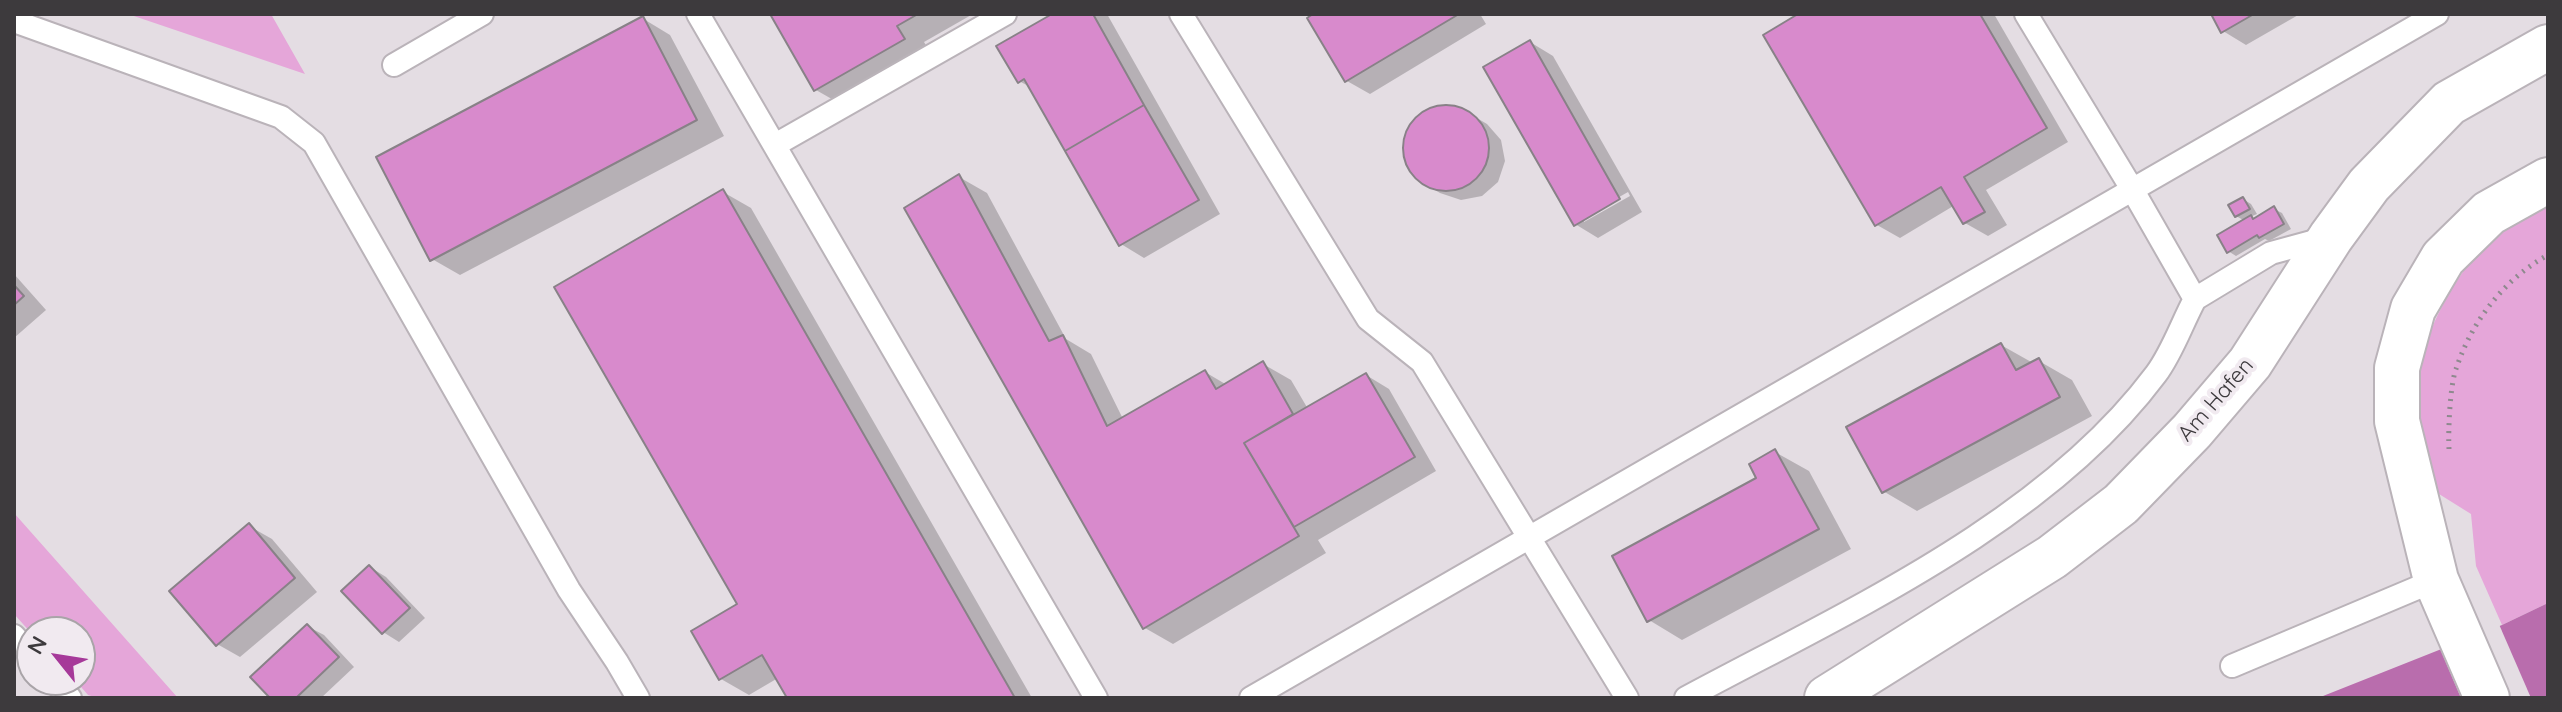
<!DOCTYPE html>
<html>
<head>
<meta charset="utf-8">
<style>
  body { margin:0 }
  #map { position:relative; width:2562px; height:712px; overflow:hidden; background:#e4dde3; font-family:Quicksand,sans-serif }
  canvas { display:block }
  .frame { position:absolute; inset:0; border:16px solid #3d3a3d; pointer-events:none }
  .north { position:absolute; left:16px; top:616px; width:80px; height:80px; box-sizing:border-box; background:#f1eaf0; border:2px solid #a9a4a8; border-radius:50%; rotate:300deg; font-size:22px; font-weight:700; line-height:32px; text-align:center; color:#3d3a3d }
  .north::after { content:''; display:block; margin:auto; width:28px; height:36px; background:#a63999; clip-path:polygon(50% 0,100% 100%,50% 72%,0 100%) }
</style>
</head>
<body>
<div id="map">
<canvas width="2562" height="712"></canvas>
<div class="frame"></div>
<div class="north">N</div>
</div>
<script>
const c = document.querySelector('canvas').getContext('2d');
c.lineJoin = 'round';
function fillPath(path, color) { c.fillStyle = color; c.fill(path, 'evenodd'); }
function strokePath(path, color, width, dash) { c.strokeStyle = color; c.lineWidth = width; c.lineCap = dash ? 'butt' : 'round'; c.setLineDash(dash || []); c.stroke(path); }
function label(font, color, halo, rows, align = 'center') {
  c.font = font + ' Quicksand,sans-serif'; c.lineWidth = 8; c.setLineDash([]); c.textBaseline = 'middle'; c.strokeStyle = halo; c.fillStyle = color; for (const [text, x, y, turn = 0] of rows) {
    c.save(); c.translate(x, y); c.rotate((+turn || 0) * Math.PI / 180); c.textAlign = isNaN(turn) ? turn : align; if (halo) c.strokeText(text, 0, 0); c.fillText(text, 0, 0); c.restore();
  }
}
fillPath(new Path2D(`
  M128,14H271L305,74Z
  M2548,194V603L2502,625L2476,566L2471,514L2423,484C2419,446 2413,405 2420,367C2427,322 2471,250 2507,221C2520,211 2535,203 2548,194Z
  M14,513L178,698H98L88,695L75,680H80V632L32,634L14,614Z`), '#e5a6d9');
fillPath(new Path2D(`
  M2548,603V698H2318L2502,625Z`), '#b96dad');
fillPath(new Path2D(`
  M2498,622L2531,698H2461L2439,646Z`), '#e4dde3');
fillPath(new Path2D(`
  M772,14H973L924,42L932,55L844,106L816,90Z
  M1056,14H1107L1220,214L1144,258L1121,244L1032,88L1019,81Z
  M1317,14H1480L1486,24L1370,94L1347,81Z
  M1802,14H1994L2068,142L1986,190L2007,225L1988,236L1965,223L1955,205L1900,238L1877,225Z
  M2213,14H2300L2246,45L2223,31Z
  M642,18L670,35L724,136L460,275L432,259Z
  M1530,42L1553,56L1642,212L1598,238L1575,224ZM1628,192L1630,196L1584,222V217Z
  M1449,107L1470,114L1487,124L1501,140L1505,161L1498,182L1482,196L1461,200L1440,193L1423,183L1408,167L1405,146L1411,125L1428,111Z
  M959,177L987,193L1066,339L1091,354L1123,419L1205,372L1227,385L1263,364L1291,380L1308,409L1366,375L1389,389L1436,471L1318,540L1326,553L1173,644L1145,628L907,209Z
  M723,192L751,208L1032,698H789L778,678L749,695L721,679L740,605Z
  M2243,199L2251,204L2257,214L2250,217L2255,220L2274,209L2282,213L2291,229L2269,241L2265,239L2236,256L2228,251L2245,221L2236,216Z
  M14,274L46,310L14,338Z
  M2001,345L2033,363L2039,361L2072,380L2092,416L1917,511L1883,491Z
  M1775,452L1809,471L1851,549L1682,640L1649,620L1759,478Z
  M249,526L272,539L317,592L240,657L217,644Z
  M370,567L386,577L425,618L399,642L383,632Z
  M307,626L324,635L354,667L321,698H273Z`), '#0003');
const building = new Path2D(`
  M770,14H918L897,26L905,39L814,91Z
  M1052,14H1093L1144,105L1065,151L1024,79L1018,83L996,46Z
  M1313,14H1459L1345,82L1307,18Z
  M1798,14H1980L2047,128L1964,177L1985,212L1963,224L1941,187L1875,226L1763,35Z
  M2211,14H2254L2221,33Z
  M643,16L697,120L430,261L376,157Z
  M1530,40L1620,199L1574,226L1483,67Z
  M1144,105L1199,200L1119,246L1065,151Z
  M1403 148a43 43 0 1 1 86 0a43 43 0 1 1-86 0Z
  M959,174L1049,341L1063,335L1107,426L1205,370L1216,389L1263,361L1293,414L1244,443L1299,536L1143,629L904,208Z
  M723,189L1015,698H787L762,655L719,680L691,631L737,604L554,287Z
  M2243,197L2250,209L2235,217L2228,205Z
  M2274,206L2284,224L2259,238L2257,235L2227,253L2217,235L2251,215L2253,219Z
  M14,285L24,296L14,305Z
  M2001,343L2016,370L2039,358L2060,397L1882,493L1846,427Z
  M1366,373L1415,457L1294,527L1244,443Z
  M1775,449L1819,529L1647,622L1612,556L1756,478L1749,464Z
  M249,523L295,578L216,646L169,591Z
  M369,565L410,608L382,634L341,591Z
  M307,624L339,657L296,698H270L250,677Z`);
fillPath(building, '#d88acc');
strokePath(building, '#888187', 2);
const lane = new Path2D(`
  M698,14L1096,698
  M1181,14L1368,319L1422,362L1627,698
  M14,21L281,117L314,143L569,590L617,662L638,698
  M394,65L482,14
  M775,145L1005,14
  M2195,299L2271,253L2326,238
  M14,636L32,656
  M2232,666L2436,580
  M53,680L70,698
  M1251,698L2437,14
  M1686,698C1846,612 2045,523 2156,374C2172,353 2182,323 2195,299L2132,189L2026,14`);
const street = new Path2D(`
  M1827,698L2052,557L2121,504L2192,431L2250,363L2331,237L2369,185L2449,103L2548,47`);
const secondary = new Path2D(`
  M2487,698L2436,580L2397,421V368L2413,309L2443,258L2489,213L2548,180`);
strokePath(lane, '#bab3b9', 26);
strokePath(street, '#bab3b9', 48);
strokePath(secondary, '#bab3b9', 48);
strokePath(new Path2D(`
  M2449,449C2448,431 2450,385 2456,369C2472,321 2504,279 2548,255`), '#8e898e', 5, [2, 6]);
strokePath(lane, '#fff', 22);
strokePath(street, '#fff', 44);
strokePath(secondary, '#fff', 44);
label('22px', '#3d3a3d', '#f1eaf0', [
  ["Am Hafen",2216,400,-49]
]);
</script>
</body>
</html>
